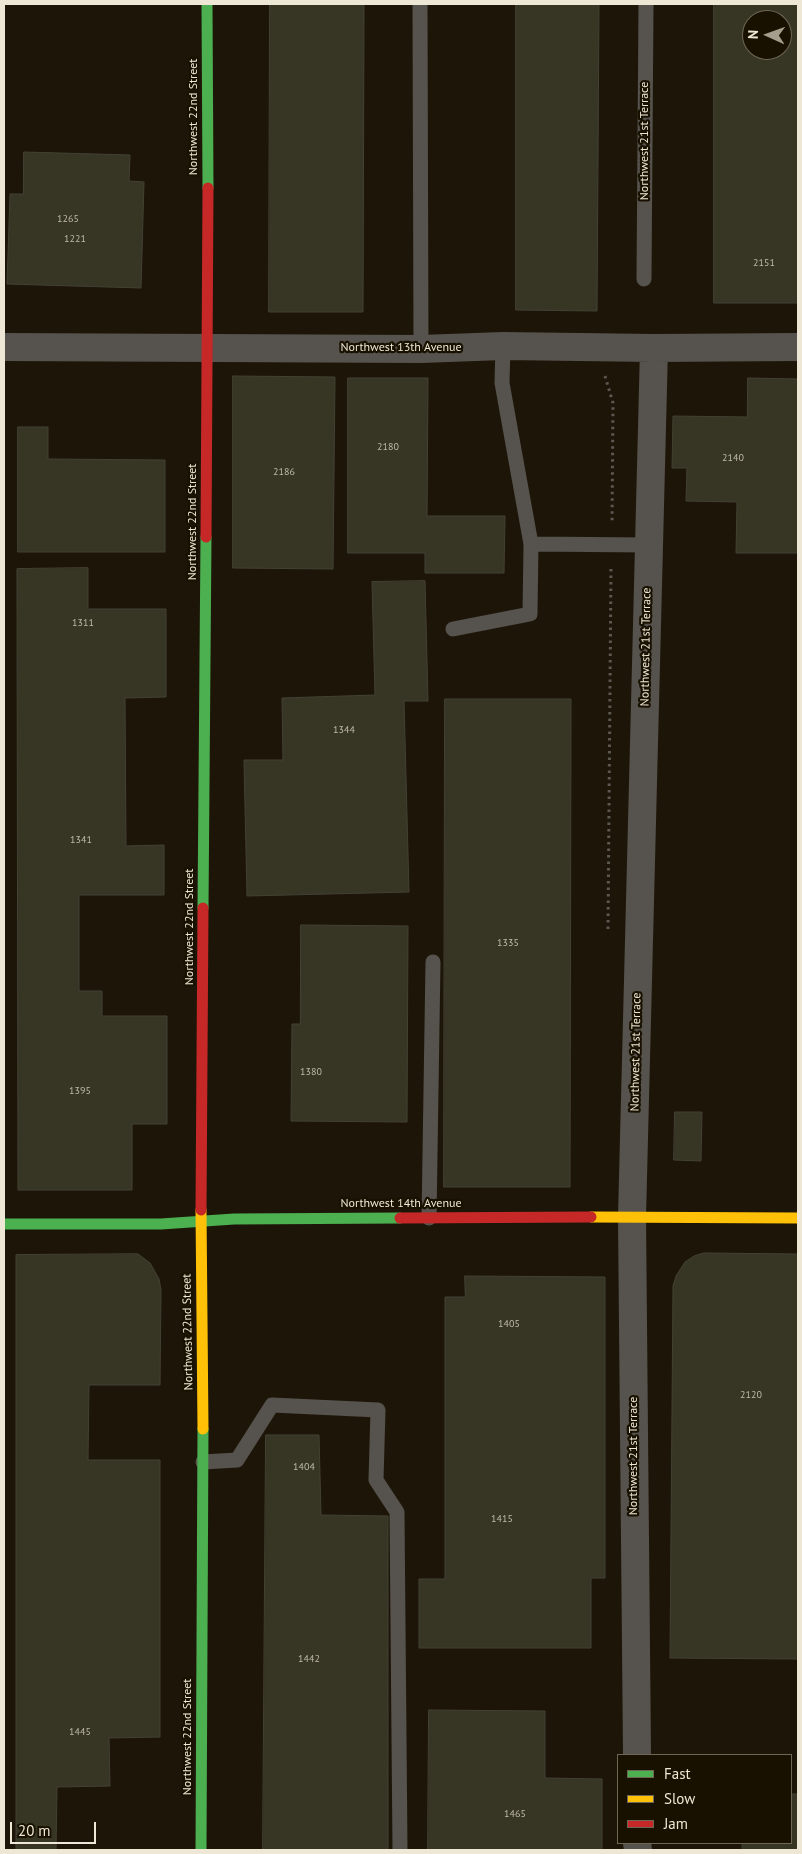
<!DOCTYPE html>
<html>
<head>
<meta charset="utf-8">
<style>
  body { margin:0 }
  #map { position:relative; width:802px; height:1854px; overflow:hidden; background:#1d1608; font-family:"PT Sans",sans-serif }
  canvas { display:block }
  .frame { position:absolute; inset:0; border:5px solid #eee7d6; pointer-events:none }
  .legend { position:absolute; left:617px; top:1754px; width:175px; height:90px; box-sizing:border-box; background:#191100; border:1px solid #6e6756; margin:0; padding:6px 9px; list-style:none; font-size:15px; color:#eee7d6 }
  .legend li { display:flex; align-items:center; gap:10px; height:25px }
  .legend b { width:25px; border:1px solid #6e6756 }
  .north { position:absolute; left:742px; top:10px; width:50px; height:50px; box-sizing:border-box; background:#191100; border:1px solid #6e6756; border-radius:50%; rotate:272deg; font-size:14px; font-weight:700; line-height:20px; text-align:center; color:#eee7d6 }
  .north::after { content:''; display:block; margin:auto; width:18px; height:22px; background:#a59e8e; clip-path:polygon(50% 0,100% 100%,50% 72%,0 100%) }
  .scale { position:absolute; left:10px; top:1822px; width:86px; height:22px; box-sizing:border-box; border:2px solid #eee7d6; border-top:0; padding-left:6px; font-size:15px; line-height:18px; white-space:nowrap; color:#eee7d6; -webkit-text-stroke:4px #191100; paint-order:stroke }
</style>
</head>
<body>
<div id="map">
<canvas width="802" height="1854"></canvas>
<div class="frame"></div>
<ul class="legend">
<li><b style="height:6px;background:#4caf50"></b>Fast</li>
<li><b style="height:6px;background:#ffc107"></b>Slow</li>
<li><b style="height:6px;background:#c62828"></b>Jam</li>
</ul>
<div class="north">N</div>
<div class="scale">20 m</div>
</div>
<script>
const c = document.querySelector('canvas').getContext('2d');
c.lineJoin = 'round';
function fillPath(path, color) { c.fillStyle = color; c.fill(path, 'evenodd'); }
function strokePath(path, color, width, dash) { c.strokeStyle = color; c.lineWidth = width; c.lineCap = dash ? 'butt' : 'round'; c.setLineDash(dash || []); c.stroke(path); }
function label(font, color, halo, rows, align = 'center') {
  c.font = font + ' "PT Sans",sans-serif'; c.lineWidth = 4.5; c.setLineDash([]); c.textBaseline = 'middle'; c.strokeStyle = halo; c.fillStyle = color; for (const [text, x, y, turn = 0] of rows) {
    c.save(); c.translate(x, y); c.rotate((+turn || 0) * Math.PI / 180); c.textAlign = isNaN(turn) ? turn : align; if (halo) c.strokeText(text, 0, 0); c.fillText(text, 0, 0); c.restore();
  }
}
const building = new Path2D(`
  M270,4H364L363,312H269Z
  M516,4H599L597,311L516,310Z
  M714,4H798V303H714ZM752,20H782V50H752Z
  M24,152L130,155L129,181L144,182L141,288L7,284L10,194H23Z
  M233,376L335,377L333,569L233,568Z
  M348,378H428L427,516H505L504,573H425V553H348Z
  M748,378L798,379V553H736L737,502L686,501L687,468H672L673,416L747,417Z
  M18,427H48V459L165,460V552H18Z
  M88,568V609H166V697L125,698L126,846L164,845V895H79V991H102V1016H167V1124H132V1190H18L17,569Z
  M425,581L428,701H404L409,892L247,896L244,760H283L282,698L375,695L372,582Z
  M445,699H571L570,1187H444Z
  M301,925L408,926L407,1122L291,1121L292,1024H300Z
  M675,1112H702L701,1161L674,1160Z
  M704,1253L798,1254V1659L670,1658L673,1286L676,1276L685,1262L694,1256Z
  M138,1254L150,1263L159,1279L161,1290L160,1385H89L88,1460H160V1737L109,1738L110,1786L57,1787L56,1850H16V1255Z
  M465,1276L605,1277V1578H591V1648H419V1579H445V1297H465Z
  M266,1435H319L321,1515L388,1516V1850H263Z
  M429,1710L545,1711V1778L602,1779V1850H428Z
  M791,1794H798V1850H742V1843H791Z`);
fillPath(building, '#373524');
strokePath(building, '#434134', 1);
strokePath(new Path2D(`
  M605,376L613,403L612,524
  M608,929L611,567`), '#5d5851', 3, [2.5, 4]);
strokePath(new Path2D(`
  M420,4L421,349
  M644,279L646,4
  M503,346L502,383L531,544L649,545
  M453,629L530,614L531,544
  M429,1218L433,962
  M203,1462L237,1460L272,1405L378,1410L376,1480L397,1512L400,1850`), '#56524d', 15);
strokePath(new Path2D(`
  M4,347L421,349L503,346L654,348L798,347
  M637,1755L632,1217L654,348
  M637,1843L638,1850`), '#56524d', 28);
strokePath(new Path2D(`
  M207,4L208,188
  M203,908L206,537
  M4,1224H161L234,1219L400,1218
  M201,1850L203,1429`), '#4caf50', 11);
strokePath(new Path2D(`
  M201,1210L203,1429
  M591,1217L798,1218`), '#ffc107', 11);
strokePath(new Path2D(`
  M206,537L208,188
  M201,1210L203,908
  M400,1218L591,1217`), '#c62828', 11);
label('10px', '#c0baaa', null, [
  ["1265",68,219],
  ["1221",75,239],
  ["2151",764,263],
  ["2180",388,447],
  ["2140",733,458],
  ["2186",284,472],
  ["1311",83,623],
  ["1344",344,730],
  ["1341",81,840],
  ["1335",508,943],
  ["1380",311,1072],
  ["1395",80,1091],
  ["1405",509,1324],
  ["2120",751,1395],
  ["1404",304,1467],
  ["1415",502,1519],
  ["1442",309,1659],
  ["1445",80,1732],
  ["1465",515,1814]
]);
label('12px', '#eee7d6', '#191100', [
  ["Northwest 22nd Street",194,117,-90],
  ["Northwest 21st Terrace",645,141,-90],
  ["Northwest 13th Avenue",401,348],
  ["Northwest 22nd Street",193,522,-90],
  ["Northwest 21st Terrace",646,647,-89],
  ["Northwest 22nd Street",190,927,-90],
  ["Northwest 21st Terrace",636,1052,-89],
  ["Northwest 14th Avenue",401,1204],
  ["Northwest 22nd Street",188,1332,-91],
  ["Northwest 21st Terrace",634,1456,-90],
  ["Northwest 22nd Street",188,1737,-90]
]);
</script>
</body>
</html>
